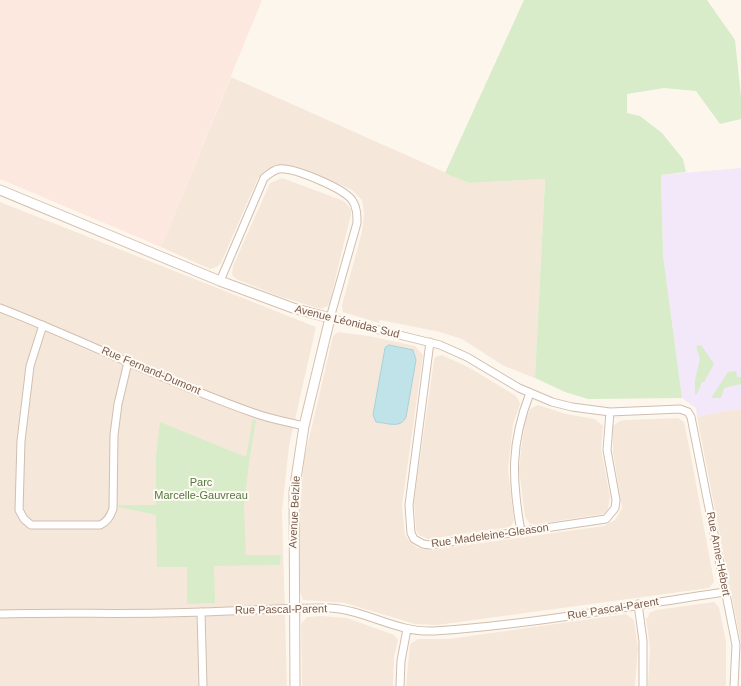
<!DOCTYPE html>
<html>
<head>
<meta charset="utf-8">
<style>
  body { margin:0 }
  canvas { display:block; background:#fdf6ec }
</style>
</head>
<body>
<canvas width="741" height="686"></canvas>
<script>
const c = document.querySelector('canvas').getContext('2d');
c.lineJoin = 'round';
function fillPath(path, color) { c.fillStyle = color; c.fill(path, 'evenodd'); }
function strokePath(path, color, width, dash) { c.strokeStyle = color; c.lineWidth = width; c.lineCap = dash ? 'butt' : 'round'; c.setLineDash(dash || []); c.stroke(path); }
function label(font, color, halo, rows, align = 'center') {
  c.font = font + ' Helvetica,sans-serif'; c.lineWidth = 4; c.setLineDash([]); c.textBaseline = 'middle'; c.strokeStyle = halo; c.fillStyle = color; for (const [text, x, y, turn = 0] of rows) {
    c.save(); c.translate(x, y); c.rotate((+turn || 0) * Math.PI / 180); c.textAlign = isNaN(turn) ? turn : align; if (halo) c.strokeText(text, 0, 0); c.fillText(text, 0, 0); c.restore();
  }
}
fillPath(new Path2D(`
  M231,77L469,183L545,179L535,378L504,366L462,339L440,332L380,320L379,323L343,312L342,305L362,232L364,214L362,200L352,190L336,183L284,166H276L267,170L258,178L221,263L217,267L210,269L161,247Z
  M282,178L344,201L351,209V214L330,301L328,306L321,309L278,296L236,279L232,275L233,266L270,183Z
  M0,202L316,327L289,446L282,511L287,686H0Z
  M338,332L369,336L415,346L423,355L402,505L405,535L410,542L418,548L432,550L604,526L615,520L622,508L613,452V426L620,421L624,420L678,418L684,422L690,451L714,582L709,588L437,625L415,624L345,603L303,600L300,592L298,533L304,460L333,336Z
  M442,355L470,368L516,396L518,399L520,404L513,424L508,469L514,521L510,527L428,539L419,535L416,530L414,501L434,360L435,357Z
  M538,405L566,414L595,419L603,426L601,449L610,497L608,509L604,514L536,524H530L525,517L519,469L521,451L525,420L530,409Z
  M740,408L741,412V644L697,417Z
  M714,602L719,607L726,642V686H648L650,648L646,618H648L649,613L656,610Z
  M626,614L634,620L638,648L635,686H406L410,644L418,639H449Z
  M322,616L347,618L394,635L398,640L394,657L393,686H302L301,624L307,617Z`), '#f5e8da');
fillPath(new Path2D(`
  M0,0H262L161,247L0,179Z`), '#fde8e0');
fillPath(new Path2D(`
  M741,168V412L740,408L697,417L696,408L682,398L663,255L661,175Z`), '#f3e8fa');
fillPath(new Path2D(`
  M524,0H707L735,40L741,97V119L720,124L696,91L664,88L627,94V113L640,116L662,133L683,159L686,172L661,175L663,255L682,398L588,399L565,392L535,378L545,179L469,183L445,173Z
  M701,345L714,364L704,382H702L697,394L695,395V380L700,359L696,346Z
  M736,371L737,377H741V384L724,388L721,398H711L728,372Z
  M253,419L256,420L249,462L244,507L246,555H281L280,565L214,566L215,603L187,604V567H157L156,515L118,507V505H156V457L160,422L246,457Z`), '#d8ecc9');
const water = new Path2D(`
  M389,345L413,350L416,360L406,417C401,429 387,423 376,422L373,415L385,348Z`);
fillPath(water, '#bfe3e8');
strokePath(water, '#a5d3da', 1);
const street = new Path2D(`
  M220,281L264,178C269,174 273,170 279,169C293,167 343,188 352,200C357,207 357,215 357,223L330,318L440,345L467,357L519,388L552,402L572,407L610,412L680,409L688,412L691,417L736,645L734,686
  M0,308C85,341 168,383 254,413C270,419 288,422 304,426
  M43,325L30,366L21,441L19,510L24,519L31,525H100C107,522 110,517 113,509L114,435L118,404L128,362
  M430,342L409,505L411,533L414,539L423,544L430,545L606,519L615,508L616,500L607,450L610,412
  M521,532C512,480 510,444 530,393
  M638,604L643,641V686
  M201,612L203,686
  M0,614C67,612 135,615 202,612C245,611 287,607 330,608C366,610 397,633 434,631C531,625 628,606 725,592
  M400,686L401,661L407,629`);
const secondary = new Path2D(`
  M0,190L220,281L293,308L330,318L304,426L294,492L295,686`);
strokePath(street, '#d1beb0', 9);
strokePath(secondary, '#d6c0b0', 11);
strokePath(street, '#fff', 7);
strokePath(secondary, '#fff', 9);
label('11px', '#7a5c4d', '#fffaf3', [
  ["Avenue Léonidas Sud",347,322,14],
  ["Rue Fernand-Dumont",151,371,23],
  ["Avenue Belzile",295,512,-87],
  ["Rue Madeleine-Gleason",490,536,-8],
  ["Rue Anne-Hébert",718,554,79],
  ["Rue Pascal-Parent",613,609,-9],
  ["Rue Pascal-Parent",281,610,-1]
]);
label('11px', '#537a41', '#fffaf3', [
  ["Parc",201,483],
  ["Marcelle-Gauvreau",201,496]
]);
</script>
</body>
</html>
